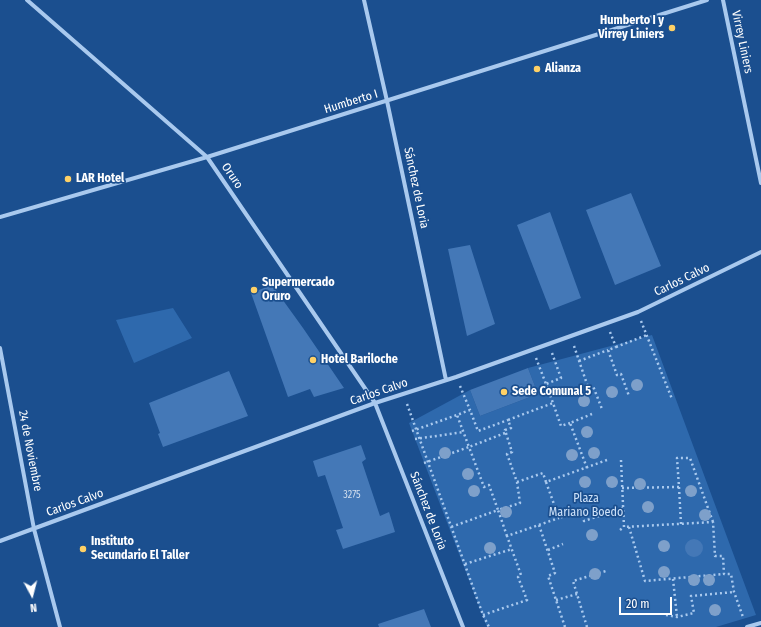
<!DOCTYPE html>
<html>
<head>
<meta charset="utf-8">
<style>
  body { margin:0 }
  #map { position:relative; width:761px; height:627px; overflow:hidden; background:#1b4f8f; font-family:"Fira Sans Condensed",sans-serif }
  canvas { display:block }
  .north { position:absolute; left:12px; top:575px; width:40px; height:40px; -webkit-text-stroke:3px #1b4f8f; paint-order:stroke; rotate:173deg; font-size:11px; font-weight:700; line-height:16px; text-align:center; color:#fff }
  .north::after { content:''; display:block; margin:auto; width:14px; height:18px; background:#fff; clip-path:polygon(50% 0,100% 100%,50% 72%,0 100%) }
  .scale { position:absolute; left:619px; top:597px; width:53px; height:18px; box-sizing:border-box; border:2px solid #fff; border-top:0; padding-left:5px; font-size:12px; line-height:14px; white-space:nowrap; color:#fff; -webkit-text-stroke:3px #1b4f8f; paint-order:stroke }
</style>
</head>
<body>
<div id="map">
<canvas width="761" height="627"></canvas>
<div class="north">N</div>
<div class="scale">20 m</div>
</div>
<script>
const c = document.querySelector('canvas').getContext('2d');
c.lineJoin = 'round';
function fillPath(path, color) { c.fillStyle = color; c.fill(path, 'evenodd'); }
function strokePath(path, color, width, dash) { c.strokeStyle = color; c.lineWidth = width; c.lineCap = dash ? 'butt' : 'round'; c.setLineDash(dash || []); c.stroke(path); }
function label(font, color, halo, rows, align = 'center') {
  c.font = font + ' "Fira Sans Condensed",sans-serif'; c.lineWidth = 3.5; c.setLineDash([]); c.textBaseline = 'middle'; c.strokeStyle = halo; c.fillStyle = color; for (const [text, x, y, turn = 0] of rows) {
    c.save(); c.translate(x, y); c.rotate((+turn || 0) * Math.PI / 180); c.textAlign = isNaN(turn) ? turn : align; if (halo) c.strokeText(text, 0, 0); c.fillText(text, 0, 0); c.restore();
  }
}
fillPath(new Path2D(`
  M173,308L192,338L134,363L116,320Z
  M652,335L756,615L716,627H487L409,423L470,390L480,416L538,394L528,368Z`), '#2e69ad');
fillPath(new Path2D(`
  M631,193L661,266L615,285L586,210Z
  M550,212L581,298L550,310L517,225Z
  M470,245L495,324L467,336L448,249Z
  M272,285L303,328L344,388L314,397L310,389L288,397L251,293Z
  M528,368L538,394L480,416L470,390Z
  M229,371L248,416L163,447L158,434L160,433L149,403Z
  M361,445L366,459L362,462L380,516L389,512L395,532L343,549L336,530L343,528L325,475L318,477L313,461Z
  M685 548a9 9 0 1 1 18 0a9 9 0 1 1-18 0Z
  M424,609L431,627H379L378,624Z`), '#4478b7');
strokePath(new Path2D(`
  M641,321L672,399
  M610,332L616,347L608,350L617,375L621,374L629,396
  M574,346L588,387L593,386L602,409
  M616,347L647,335
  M552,353L561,378L546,384L553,403
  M536,358L546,384
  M579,361L608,350
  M460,386L470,410
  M407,404L483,615L489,627
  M412,431L457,415
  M505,433L469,447L457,415L470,410L478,431L508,420
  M415,439L464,432
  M607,460L546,482L559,518L580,511L584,521L623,508
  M621,460L624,527L713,522L715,556H723L724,574H731L734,592L743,617
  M424,463L469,447L484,487L489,485L498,510L451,527
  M587,468L570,423L592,414
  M517,482L543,473L546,482
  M679,487L681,524
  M622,488L679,487L677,458H690L713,522
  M539,525L555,573L548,576L565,627
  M629,527L645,581L724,574
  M620,530L624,527
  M507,536L498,510L520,503L517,482L507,454L512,452L505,430L511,428L508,420L553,403L561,426L570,423
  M548,550L563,544
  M465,564L512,549
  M673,579L677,617
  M556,600L577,594
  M483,615L527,600L518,577L521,575L507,536L559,518
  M666,615L677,617L694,613L691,596L734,592
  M587,627L573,581L606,571`), '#a9c9ee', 2.5, [2, 3]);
strokePath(new Path2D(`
  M27,0L207,157L375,403L463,627
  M364,0L387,101L446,380
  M723,0L761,183
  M0,217L207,157L707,0
  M0,348L34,529L60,627
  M0,541L375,403L456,377L638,312L761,252
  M747,627L761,623`), '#a9c9ee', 4);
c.fillStyle = '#7ea0ca';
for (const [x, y] of [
  [637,385],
  [612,392],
  [584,401],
  [587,432],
  [445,453],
  [594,453],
  [572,455],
  [468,474],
  [585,482],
  [612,482],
  [640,484],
  [474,491],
  [691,491],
  [648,507],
  [506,512],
  [705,515],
  [592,535],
  [664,546],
  [490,548],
  [664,572],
  [595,574],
  [694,580],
  [709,580],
  [715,610]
]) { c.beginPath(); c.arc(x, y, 6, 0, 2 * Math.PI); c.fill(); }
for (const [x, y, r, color] of [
  [672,28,4,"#ffd166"],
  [537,69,4,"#ffd166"],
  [68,179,4,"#ffd166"],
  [254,290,4,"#ffd166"],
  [313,360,4,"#ffd166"],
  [504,392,4,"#ffd166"],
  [83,549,4,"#ffd166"]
]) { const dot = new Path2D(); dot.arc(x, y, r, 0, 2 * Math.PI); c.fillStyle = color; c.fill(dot); strokePath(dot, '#1b4f8f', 1.5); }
label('10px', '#d0dded', null, [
  ["3275",352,495]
]);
label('bold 12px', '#fff', '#1b4f8f', [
  ["Humberto I y",664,21,"right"],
  ["Virrey Liniers",664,35,"right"],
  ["Alianza",545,69],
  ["LAR Hotel",76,179],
  ["Supermercado",262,283],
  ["Oruro",262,297],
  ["Hotel Bariloche",321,360],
  ["Sede Comunal 5",512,392],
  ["Instituto",91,542],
  ["Secundario El Taller",91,556]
], 'left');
label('12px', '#fff', '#1b4f8f', [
  ["Virrey Liniers",742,42,78],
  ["Humberto I",351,102,-17],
  ["Oruro",232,176,56],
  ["Sánchez de Loria",416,188,78],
  ["Carlos Calvo",682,280,-26],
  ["Carlos Calvo",379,392,-19],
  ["24 de Noviembre",30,451,79],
  ["Carlos Calvo",75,503,-20],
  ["Sánchez de Loria",428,511,69]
]);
label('12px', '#cfe3fa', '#1b4f8f', [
  ["Plaza",586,499],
  ["Mariano Boedo",586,513]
]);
</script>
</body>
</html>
